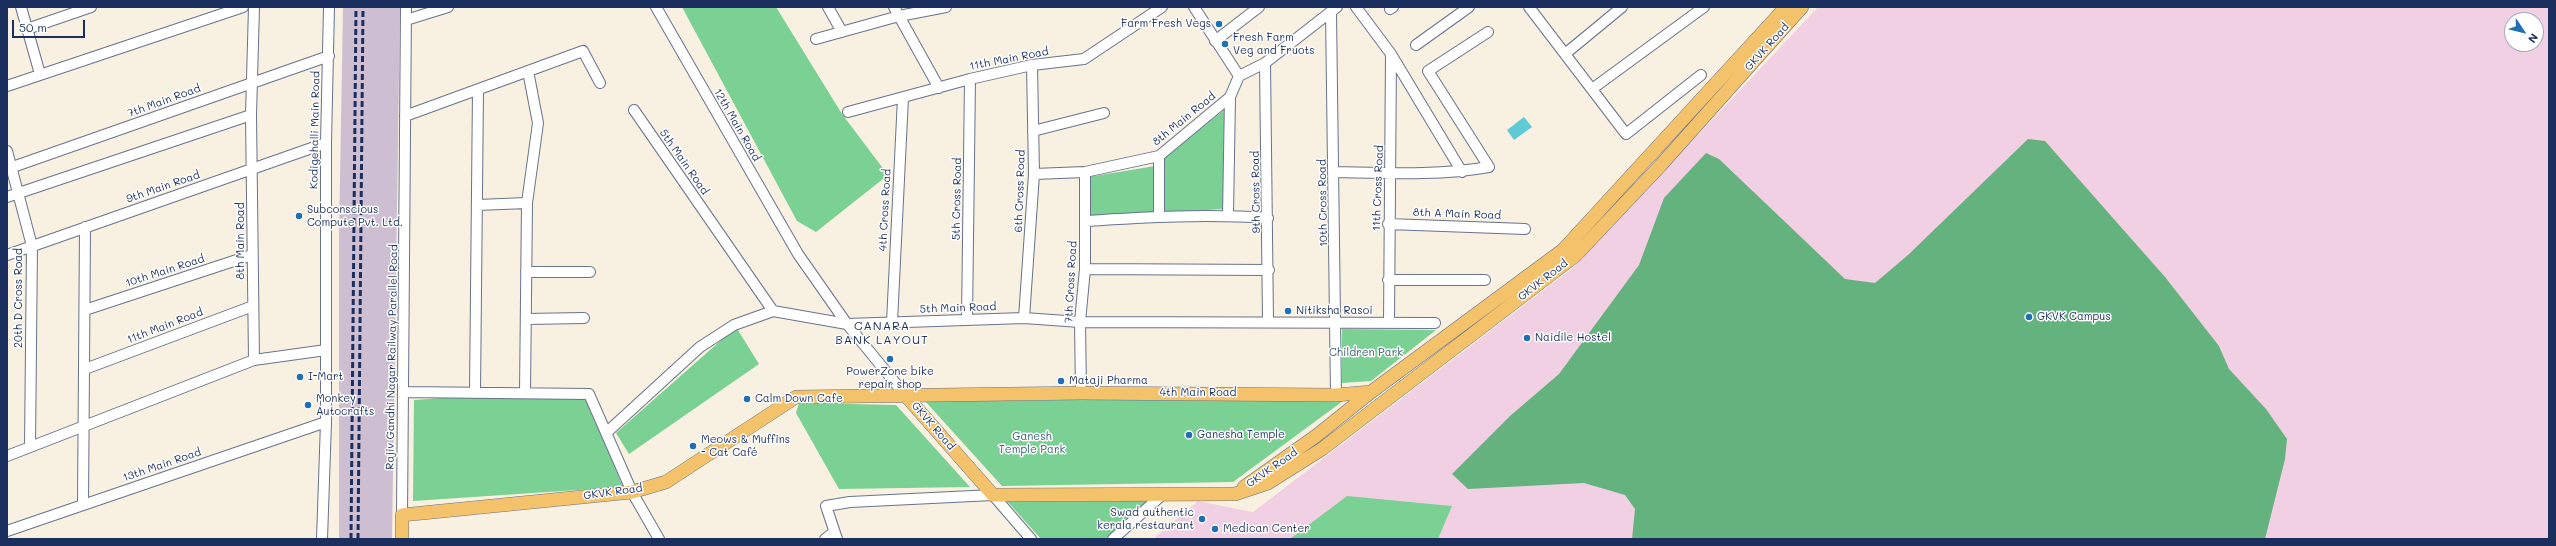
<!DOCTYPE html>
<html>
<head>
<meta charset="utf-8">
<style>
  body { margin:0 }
  #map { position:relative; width:2556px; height:546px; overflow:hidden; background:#f8f0e0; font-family:Mali,sans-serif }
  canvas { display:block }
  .frame { position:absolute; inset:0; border:8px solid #1b2f5e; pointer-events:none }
  .north { position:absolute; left:2504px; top:12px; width:40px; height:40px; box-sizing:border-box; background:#fff; border:1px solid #a4acbf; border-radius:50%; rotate:125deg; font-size:11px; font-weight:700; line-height:16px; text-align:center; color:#1b2f5e }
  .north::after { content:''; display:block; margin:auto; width:14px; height:18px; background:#1f6fb2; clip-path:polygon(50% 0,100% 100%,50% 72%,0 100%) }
  .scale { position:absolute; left:12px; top:20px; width:73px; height:18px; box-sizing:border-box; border:2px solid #1b2f5e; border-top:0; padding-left:5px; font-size:12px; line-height:14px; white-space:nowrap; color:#1b2f5e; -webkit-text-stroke:3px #fff; paint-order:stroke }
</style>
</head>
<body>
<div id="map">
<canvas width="2556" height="546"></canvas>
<div class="frame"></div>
<div class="north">N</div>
<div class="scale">50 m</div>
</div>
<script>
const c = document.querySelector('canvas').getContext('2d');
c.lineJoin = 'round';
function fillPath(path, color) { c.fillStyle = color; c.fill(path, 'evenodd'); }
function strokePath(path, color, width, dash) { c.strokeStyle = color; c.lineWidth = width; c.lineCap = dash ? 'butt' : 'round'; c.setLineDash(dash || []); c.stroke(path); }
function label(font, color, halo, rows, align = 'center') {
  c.font = font + ' Mali,sans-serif'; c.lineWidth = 3; c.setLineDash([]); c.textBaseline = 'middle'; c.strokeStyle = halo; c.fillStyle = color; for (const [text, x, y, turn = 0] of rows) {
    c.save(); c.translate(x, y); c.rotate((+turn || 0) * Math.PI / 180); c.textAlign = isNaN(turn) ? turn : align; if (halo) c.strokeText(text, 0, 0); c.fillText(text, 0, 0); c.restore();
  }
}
fillPath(new Path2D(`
  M1818,7H2549V539H1153L1198,501L1253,512L1574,267ZM2512,20H2536V44H2512Z`), '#f1d0e4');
fillPath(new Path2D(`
  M343,7H400L392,539H339V237Z`), '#cebed1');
fillPath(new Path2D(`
  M682,7H776L842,114L888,175L816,232L797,221Z
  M1224,110L1223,209L1090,217L1089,177L1155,166Z
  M736,327L759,364L629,454L616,433Z
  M1342,329L1436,330L1371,381L1342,383Z
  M454,397H585L623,487L413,501L414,400Z
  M1347,398L1233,482L1002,486L925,401Z
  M799,403L896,405L970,487L839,489L796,413Z
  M1347,496L1452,506L1438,539H1290Z
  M1144,499L1149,504L1108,539H1041L1007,501Z`), '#7bd093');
fillPath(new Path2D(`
  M2028,139L2045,141L2165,277L2219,346L2229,369L2266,409L2287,439L2285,459L2265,539H1632L1635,509L1625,495L1584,483L1468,489L1452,474L1510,416L1559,374L1639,265L1664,198L1706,153L1719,159L1845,279L1875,283L1908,255Z`), '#64b27d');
fillPath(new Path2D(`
  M1524,117L1532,127L1514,140L1507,130Z`), '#5dcad5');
const minor = new Path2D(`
  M21,7L40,74
  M656,7L798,254L847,324L906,396
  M828,7L842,32
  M894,7L939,88
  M1194,7L1239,76
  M1356,7L1391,54L1462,172
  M1529,7L1626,134L1701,75
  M1390,9L1393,7
  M1331,12L1336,395
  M406,20L448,7
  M27,29L91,7
  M816,39L899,16L946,7
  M1215,41L1259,7
  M1416,45L1469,7
  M1565,54L1622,7
  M1265,63L1268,321
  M7,86L243,7
  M1592,89L1704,7
  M634,110L773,311L847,324L1024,318L1080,322L1435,323
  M848,112L970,79L1032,65L1084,59L1162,7
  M251,115L254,7
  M405,116L583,51L600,83
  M1033,131L1104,113
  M7,151L32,246L30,447
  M1159,156V216
  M7,169L329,56
  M1335,172C1386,173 1438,176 1489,167L1428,71L1488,32
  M1034,174L1085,172L1159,156L1230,97L1239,76L1265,63L1337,7
  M7,197L251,115L254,360L7,456
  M527,203L538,123L528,71
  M477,205L527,203L525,393
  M1228,215L1230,97
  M1086,221C1147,217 1207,214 1268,218
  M1388,224L1525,229
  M7,255L326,143
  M1085,269L1269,270
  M526,272H590
  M1388,280H1485
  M85,310L252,255
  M1024,318L1034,174L1032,65
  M526,319L584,318
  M967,320L970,79
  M892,322L903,98
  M1389,323L1391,54
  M254,360L326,350
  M85,369L253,306
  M404,392L589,394L632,492L659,539
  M475,392L478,90
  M1081,393L1080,322L1085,269V172
  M606,433L700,347L734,325L773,311
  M83,505L85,227
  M402,515L406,7
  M7,531L326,422
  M322,539L326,422V143L329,7
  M825,539L833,533
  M837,539L826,506L850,502L993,495L1031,539
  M1113,539L1163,494`);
const major = new Path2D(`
  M906,396L993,495L1235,494L1268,483L1322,449L1575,256L1660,166L1802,7
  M1244,487L1316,436L1371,392L1563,250L1786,7
  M402,539V515L632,492L666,482L796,397L1081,393L1336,395L1371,392`);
strokePath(minor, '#68738c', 12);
strokePath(major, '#68738c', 14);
strokePath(minor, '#fff', 10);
strokePath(major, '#f3c26a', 13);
strokePath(new Path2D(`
  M351,539L356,7
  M358,539L363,7`), '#1b2f5e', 3, [6, 3]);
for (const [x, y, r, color] of [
  [1219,24,4,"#1f6fb2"],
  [1225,44,4,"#1f6fb2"],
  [299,216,4,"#1f6fb2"],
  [1288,311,4,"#1f6fb2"],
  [2029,317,4,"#1f6fb2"],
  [1527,338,4,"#1f6fb2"],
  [890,359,4,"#1f6fb2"],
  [300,377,4,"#1f6fb2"],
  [1061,381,4,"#1f6fb2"],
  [747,399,4,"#1f6fb2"],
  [308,405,4,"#1f6fb2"],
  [1189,435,4,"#1f6fb2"],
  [693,446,4,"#1f6fb2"],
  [1202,519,4,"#1f6fb2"],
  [1215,529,4,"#1f6fb2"]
]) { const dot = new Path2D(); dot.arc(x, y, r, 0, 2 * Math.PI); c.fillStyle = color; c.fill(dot); strokePath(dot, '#fff', 1.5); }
label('11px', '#1b2f5e', '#fff', [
  ["Farm Fresh Vegs",1211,24,"right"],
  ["Fresh Farm",1233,38],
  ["Veg and Fruots",1233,51],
  ["Subconscious",307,210],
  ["Compute Pvt. Ltd.",307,223],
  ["Nitiksha Rasoi",1296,311],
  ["GKVK Campus",2037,317],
  ["Naidile Hostel",1535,338],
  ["PowerZone bike",890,372,"center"],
  ["repair shop",890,385,"center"],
  ["I-Mart",308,377],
  ["Mataji Pharma",1069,381],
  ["Monkey",316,399],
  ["Autocrafts",316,412],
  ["Calm Down Cafe",755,399],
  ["Ganesha Temple",1197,435],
  ["Meows & Muffins",701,440],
  ["- Cat Café",701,453],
  ["Swad authentic",1194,513,"right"],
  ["kerala restaurant",1194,526,"right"],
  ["Medican Center",1223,529]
], 'left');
label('11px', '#1b2f5e', '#fff', [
  ["GKVK Road",1767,47,-48],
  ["11th Main Road",1009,59,-11],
  ["7th Main Road",164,101,-20],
  ["8th Main Road",1184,119,-39],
  ["12th Main Road",737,125,60],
  ["Kodigehalli Main Road",315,130,-89],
  ["5th Main Road",684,162,55],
  ["9th Main Road",163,187,-19],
  ["11th Cross Road",1378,188,-88],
  ["6th Cross Road",1020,191,-88],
  ["9th Cross Road",1256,192,-91],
  ["5th Cross Road",957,199,-89],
  ["10th Cross Road",1323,203,-91],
  ["4th Cross Road",885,210,-87],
  ["8th A Main Road",1457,214,2],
  ["8th Main Road",241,241,-90],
  ["10th Main Road",165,271,-18],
  ["GKVK Road",1543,280,-38],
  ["7th Cross Road",1071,282,-87],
  ["20th D Cross Road",19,298,-90],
  ["5th Main Road",958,308,-2],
  ["11th Main Road",165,326,-21],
  ["Rajiv Gandhi Nagar Railway Parallel Road",392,357,-89],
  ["4th Main Road",1198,393],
  ["GKVK Road",933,426,49],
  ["13th Main Road",162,465,-19],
  ["GKVK Road",1272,468,-35],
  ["GKVK Road",613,492,-8]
]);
label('11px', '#385f6e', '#fff', [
  ["Children Park",1366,353],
  ["Ganesh",1032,437],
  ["Temple Park",1032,450]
]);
c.letterSpacing = '1px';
label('12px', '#1b2f5e', '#fff', [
  ["CANARA",882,326],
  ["BANK LAYOUT",882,340]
]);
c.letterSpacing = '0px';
</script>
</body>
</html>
